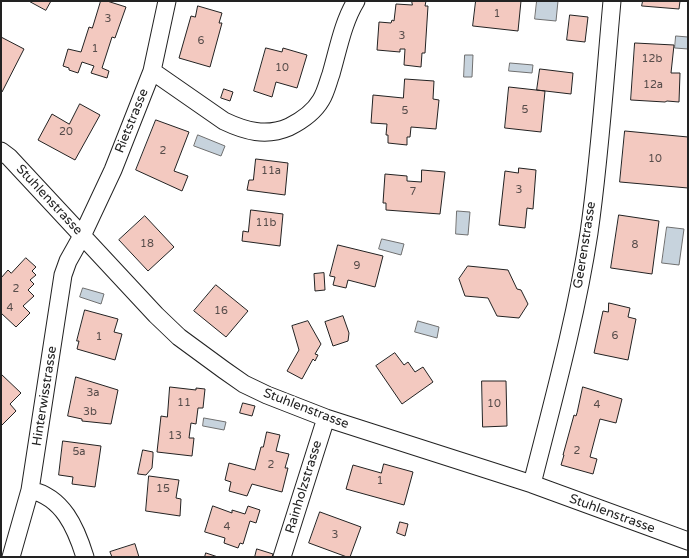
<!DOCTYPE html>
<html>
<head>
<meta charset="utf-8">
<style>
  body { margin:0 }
  #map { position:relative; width:689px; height:558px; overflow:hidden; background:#fff; font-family:"Varela Round",sans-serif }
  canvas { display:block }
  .frame { position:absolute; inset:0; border:2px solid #222; pointer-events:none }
</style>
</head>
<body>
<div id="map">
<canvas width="689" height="558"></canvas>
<div class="frame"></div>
</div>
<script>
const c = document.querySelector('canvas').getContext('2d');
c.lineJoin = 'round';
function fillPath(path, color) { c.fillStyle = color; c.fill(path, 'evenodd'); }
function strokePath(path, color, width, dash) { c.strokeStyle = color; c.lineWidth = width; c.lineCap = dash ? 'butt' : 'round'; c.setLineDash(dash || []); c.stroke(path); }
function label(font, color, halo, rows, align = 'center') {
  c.font = font + ' "Varela Round",sans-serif'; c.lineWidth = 3; c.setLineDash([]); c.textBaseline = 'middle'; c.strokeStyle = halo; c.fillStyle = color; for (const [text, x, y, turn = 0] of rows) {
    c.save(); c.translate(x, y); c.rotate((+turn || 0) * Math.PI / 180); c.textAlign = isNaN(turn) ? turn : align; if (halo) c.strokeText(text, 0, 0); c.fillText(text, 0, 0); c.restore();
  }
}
const water = new Path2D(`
  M537,1H558L556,21L535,19Z
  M676,36L688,37V49L675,48Z
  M465,55H473L472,77H464Z
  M510,63L533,65L532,73L509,71Z
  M198,135L225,146L221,156L194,146Z
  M457,211L470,212L468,235L456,234Z
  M667,227L684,229L679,265L662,263Z
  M382,239L404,244L401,255L379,249Z
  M83,288L104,294L101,304L80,297Z
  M418,321L439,327L437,338L415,332Z
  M204,418L226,422L224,430L203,426Z`);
fillPath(water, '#c7d3dd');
strokePath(water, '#6f6f6f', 1);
const building = new Path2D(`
  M29,1H51L46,10Z
  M101,1H107L126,7L115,38L112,37L102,68L109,71L107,78L91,73L94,66L82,62L78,73L69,70V68L63,66L68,49L81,52L89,27L92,28Z
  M412,1H426L425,6H428L425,53H422L421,67L404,65L405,49H400V52L377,50L379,22L391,23L392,20L394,21L396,4L412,5Z
  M476,1H521L518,31L473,26Z
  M643,1H680L679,9L642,6Z
  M198,6L222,13L219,23H222L210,67L179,58L191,16L195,17Z
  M570,15L588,17L585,42L567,40Z
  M1,37L24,49L2,92L1,91Z
  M635,43L674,45L671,73H680L679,102L667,101L665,102L631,100Z
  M266,48L282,52L283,48L307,55L297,88L276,82L272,97L254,91Z
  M540,69L573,73L571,94L537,90Z
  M405,79L434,81L433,99L439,100L436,129L411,127L410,137H407V145L388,143V135H386L387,124L371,123L373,95L403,98Z
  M509,87L545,91L541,132L505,128Z
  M224,89L233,92L230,101L221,98Z
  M80,104L100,115L75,160L38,140L52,114L69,124Z
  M156,120L189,132L174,171L188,176L182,191L136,170Z
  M625,131L688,137V188L620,182Z
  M256,159L288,163L285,195L247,190L249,180H253Z
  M519,168L536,170L533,209L527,208L525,228L499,225L505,171L518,173Z
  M422,170L445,172L440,214L386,210V203H383L385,174L407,176V181L421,182Z
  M251,210L283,214L280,246L242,241L243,231L248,232Z
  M619,215L659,221L652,274L611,268Z
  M145,216L174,247L148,271L119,240Z
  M338,245L383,256L375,287L348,280L346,288L333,285L335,277L330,276Z
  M26,258L36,267L32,271L36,275L30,280L34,284L28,290L34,296L23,306L30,313L16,327L1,313V278L8,270L11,273Z
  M468,266L508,270L517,289L521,290L528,304L519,318L497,316L488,298L465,296L459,279Z
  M324,273L325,290L315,291L314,274Z
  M216,285L248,311L226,337L194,311Z
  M609,303L630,308L628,317L636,319L628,360L594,353L603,311L608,312Z
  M85,310L118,319L114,332L122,334L115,360L77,349L79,341H77Z
  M343,316L349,333L348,341L333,346L325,322Z
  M308,321L321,344L315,354L318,355L315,361L313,359L302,379L287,371L299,350L292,326Z
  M395,353L404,365L408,362L415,372L423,367L433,382L402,404L376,366Z
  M1,374L21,393L10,404L16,411L2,425L1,424Z
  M76,377L118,390L111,424L82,421V419L68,416Z
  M482,381H506L507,426L483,427Z
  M170,387L196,390V388L205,389L203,408H198L196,424L191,423L189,438H194L192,456L157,452L161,416L167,417Z
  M583,387L622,399L616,423L600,419L590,457L597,459L593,474L561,465L564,455H563L574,415L576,416L577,413Z
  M243,403L255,406L252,416L240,413Z
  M267,432L280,435L276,451L289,454L285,468H288L282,492L252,484L247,496L229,491L231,482L225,480L229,463L255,470L261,447H263Z
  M63,441L101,446L95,487L72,484L73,477L59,475Z
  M143,450L153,452V456L152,468L146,475L138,474Z
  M384,464L413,472L404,505L346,489L353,465L381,473Z
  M149,476L179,480L176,498L181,499L180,516L146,511Z
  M213,506L232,513V510L245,514L248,506L260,510L256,523L250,521L243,544L240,543L238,548L224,543L225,538L205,532Z
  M320,512L361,527L350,557H347L309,543Z
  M400,522L408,524L405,536L397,533Z
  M135,544L139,557H112L110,552Z
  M257,549L273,554L272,557H255Z
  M206,553L218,557H205Z`);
fillPath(building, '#f3c9c0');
strokePath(building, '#222', 1);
const street = new Path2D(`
  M152,71L224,121C245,131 266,137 289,127C301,121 314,112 321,100C326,92 328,82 331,74C338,50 343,22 356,1
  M1,151L9,157L156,315L179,337L224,370L244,384L267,395L326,418L532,484L688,541
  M532,484C553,401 576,318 589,233C600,156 605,78 612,1
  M30,490C63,497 76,528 85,557
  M11,557L30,490L63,275L68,261L82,236L113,170L152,71L167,1
  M282,557L326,418`);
strokePath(street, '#222', 19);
strokePath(street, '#fff', 17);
label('11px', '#564c4a', null, [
  ["1",497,14],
  ["3",108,19],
  ["3",402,36],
  ["6",201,41],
  ["1",95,49],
  ["12b",652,59],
  ["10",282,68],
  ["12a",653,85],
  ["5",525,110],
  ["5",405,111],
  ["20",66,132],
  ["2",163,151],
  ["10",655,159],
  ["11a",271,171],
  ["3",519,190],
  ["7",413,192],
  ["11b",266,223],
  ["18",147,244],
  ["8",635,245],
  ["9",357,266],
  ["2",16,289],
  ["4",10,308],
  ["16",221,311],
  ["6",615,336],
  ["1",99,337],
  ["3a",93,393],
  ["11",184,403],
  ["10",494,404],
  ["4",597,405],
  ["3b",90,412],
  ["13",175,436],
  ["2",577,451],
  ["5a",79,452],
  ["2",271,465],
  ["1",380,481],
  ["15",163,489],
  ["4",227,527],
  ["3",335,535]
]);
label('13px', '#222', '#fff', [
  ["Rietstrasse",132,121,-68],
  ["Stuhlenstrasse",49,200,47],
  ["Geerenstrasse",585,245,-81],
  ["Hinterwisstrasse",45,396,-81],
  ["Stuhlenstrasse",306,409,21],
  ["Rainholzstrasse",304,487,-73],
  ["Stuhlenstrasse",612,514,20]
]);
</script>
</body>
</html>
